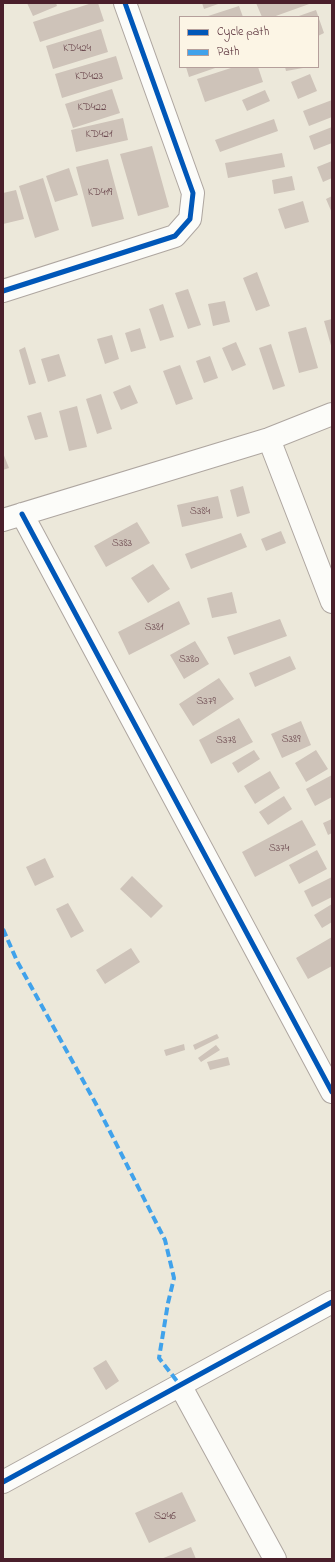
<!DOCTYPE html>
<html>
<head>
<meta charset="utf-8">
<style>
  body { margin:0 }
  #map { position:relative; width:335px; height:1562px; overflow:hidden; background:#ece8da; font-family:"Indie Flower",sans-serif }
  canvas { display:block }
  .frame { position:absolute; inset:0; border:4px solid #4a1f2b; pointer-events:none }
  .legend { position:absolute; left:179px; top:16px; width:140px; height:52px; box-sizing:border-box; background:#fcf5e5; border:1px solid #b59f9b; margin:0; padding:5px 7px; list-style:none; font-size:12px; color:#4a1f2b }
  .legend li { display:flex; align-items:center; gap:8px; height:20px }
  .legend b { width:20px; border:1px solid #b59f9b }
</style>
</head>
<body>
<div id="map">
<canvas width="335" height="1562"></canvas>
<div class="frame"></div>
<ul class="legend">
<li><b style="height:5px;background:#0057b8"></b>Cycle path</li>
<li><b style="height:5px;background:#40a2eb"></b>Path</li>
</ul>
</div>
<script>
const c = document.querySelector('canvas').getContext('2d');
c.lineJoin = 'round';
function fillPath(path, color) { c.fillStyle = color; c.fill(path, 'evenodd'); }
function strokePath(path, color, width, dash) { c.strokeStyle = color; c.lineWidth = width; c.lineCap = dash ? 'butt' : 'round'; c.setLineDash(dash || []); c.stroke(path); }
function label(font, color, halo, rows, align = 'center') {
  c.font = font + ' "Indie Flower",sans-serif'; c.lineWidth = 3; c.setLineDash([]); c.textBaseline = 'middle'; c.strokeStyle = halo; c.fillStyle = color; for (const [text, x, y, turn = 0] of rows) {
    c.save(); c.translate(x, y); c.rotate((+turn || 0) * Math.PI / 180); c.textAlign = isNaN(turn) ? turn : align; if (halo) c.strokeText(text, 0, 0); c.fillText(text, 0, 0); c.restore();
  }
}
fillPath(new Path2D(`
  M27,3H56L57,6L33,16Z
  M92,3H98L104,21L40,42L33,22Z
  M202,3H221L204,9Z
  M256,3H312L273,17H262Z
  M239,6L243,17H205Z
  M316,10L324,33L318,36V17H296Z
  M101,29L108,52L53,69L46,46Z
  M116,56L123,79L62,98L55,74Z
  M186,67H218L189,77Z
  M234,67H258L263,82L205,102L197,79Z
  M285,67H303V68L286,71Z
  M310,74L317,91L298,99L291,82Z
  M112,89L120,113L73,128L65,104Z
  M265,90L270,101L247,111L242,100Z
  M332,100V117L309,126L303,111Z
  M123,118L128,140L76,152L71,130Z
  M274,119L278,131L220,152L215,140Z
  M332,127V143L314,150L309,136Z
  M152,146L169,207L138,216L120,154Z
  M282,153L285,167L228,178L225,163Z
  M108,159L124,219L92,227L76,167Z
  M332,161V178L323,182L317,167Z
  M69,168L78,195L55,202L46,176Z
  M292,176L295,190L274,194L272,180Z
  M43,178L59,230L35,238L19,186Z
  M16,190L24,219L3,224V193Z
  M332,196V213L326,199Z
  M303,201L309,222L285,229L278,209Z
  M257,272L270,306L256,311L243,278Z
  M188,289L201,325L188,329L175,293Z
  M225,301L230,322L213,326L208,304Z
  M163,304L174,337L160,341L149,309Z
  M332,319V349L324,321Z
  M306,327L318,368L299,373L288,332Z
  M140,328L146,348L131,352L125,333Z
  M112,335L119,359L105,364L97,339Z
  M236,342L246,365L232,371L222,348Z
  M271,344L285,386L273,390L259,348Z
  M25,347L36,383L29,385L19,350Z
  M59,354L66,376L48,382L41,359Z
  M210,356L218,378L204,383L196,361Z
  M180,365L193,399L176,405L163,371Z
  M130,385L138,403L121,410L113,392Z
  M101,394L112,429L97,434L86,399Z
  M77,406L87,447L69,451L59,411Z
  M41,412L48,437L35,440L27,416Z
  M3,453L9,468L3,470Z
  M243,486L250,513L237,517L230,490Z
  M218,496L223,518L182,527L177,505Z
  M137,522L150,543L106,567L94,546Z
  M281,531L286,543L266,551L261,539Z
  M241,533L247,547L191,569L185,554Z
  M153,564L170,589L148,603L131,578Z
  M232,592L237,613L212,618L207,598Z
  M179,601L190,624L129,655L118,632Z
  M280,619L287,636L234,655L227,637Z
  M195,641L209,664L184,679L170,655Z
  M290,656L296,669L255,687L249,673Z
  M219,678L234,699L193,726L179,704Z
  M239,718L253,742L211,764L199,740Z
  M301,721L311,745L282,758L271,734Z
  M254,750L260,759L238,773L232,763Z
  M316,750L328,769L306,782L295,763Z
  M270,771L280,788L255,804L244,786Z
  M332,775V797L315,806L306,789Z
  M284,796L292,809L268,825L259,812Z
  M332,819V833L328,835L323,823Z
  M302,820L316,845L255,877L242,852Z
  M317,850L327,869L299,884L289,865Z
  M45,858L54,877L35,886L26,867Z
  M132,876L163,906L151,918L120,889Z
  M332,877V897L312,907L304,891Z
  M68,903L84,931L71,938L56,909Z
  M332,904V922L322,928L314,915Z
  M332,937V966L308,979L296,958Z
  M131,948L140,962L105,984L96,970Z
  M217,1034L219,1038L195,1050L193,1045Z
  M184,1044L185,1050L166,1056L164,1050Z
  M216,1045L220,1050L201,1062L198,1058Z
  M228,1057L230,1065L210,1070L207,1062Z
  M106,1360L119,1381L106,1390L93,1368Z
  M182,1492L196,1521L149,1543L135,1513Z
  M191,1547L196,1559H161Z`), '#cec3b9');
const minor = new Path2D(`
  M3,291L175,236L190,219L193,193L125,3
  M269,439L332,602
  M22,514L332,1092
  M3,520L269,439L332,414
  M180,1385L275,1559
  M3,1482L332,1302`);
strokePath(minor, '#aea6a0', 24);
strokePath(minor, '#fcfcf9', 22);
strokePath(new Path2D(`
  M3,929L17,961L96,1104L165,1240L174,1278L168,1303L159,1358L180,1385`), '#40a2eb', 4, [8, 4]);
strokePath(new Path2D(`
  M3,291L175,236L190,219L193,193L125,3
  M22,514L332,1092
  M3,1482L332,1302`), '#0057b8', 5);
label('11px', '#6b484e', null, [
  ["KD424",77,49],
  ["KD423",89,77],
  ["KD422",92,108],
  ["KD421",99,135],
  ["KD419",100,193],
  ["S384",200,512],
  ["S383",122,544],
  ["S381",154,628],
  ["S380",189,660],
  ["S379",206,702],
  ["S389",291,740],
  ["S378",226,741],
  ["S374",279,849],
  ["S246",165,1517]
]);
</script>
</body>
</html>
